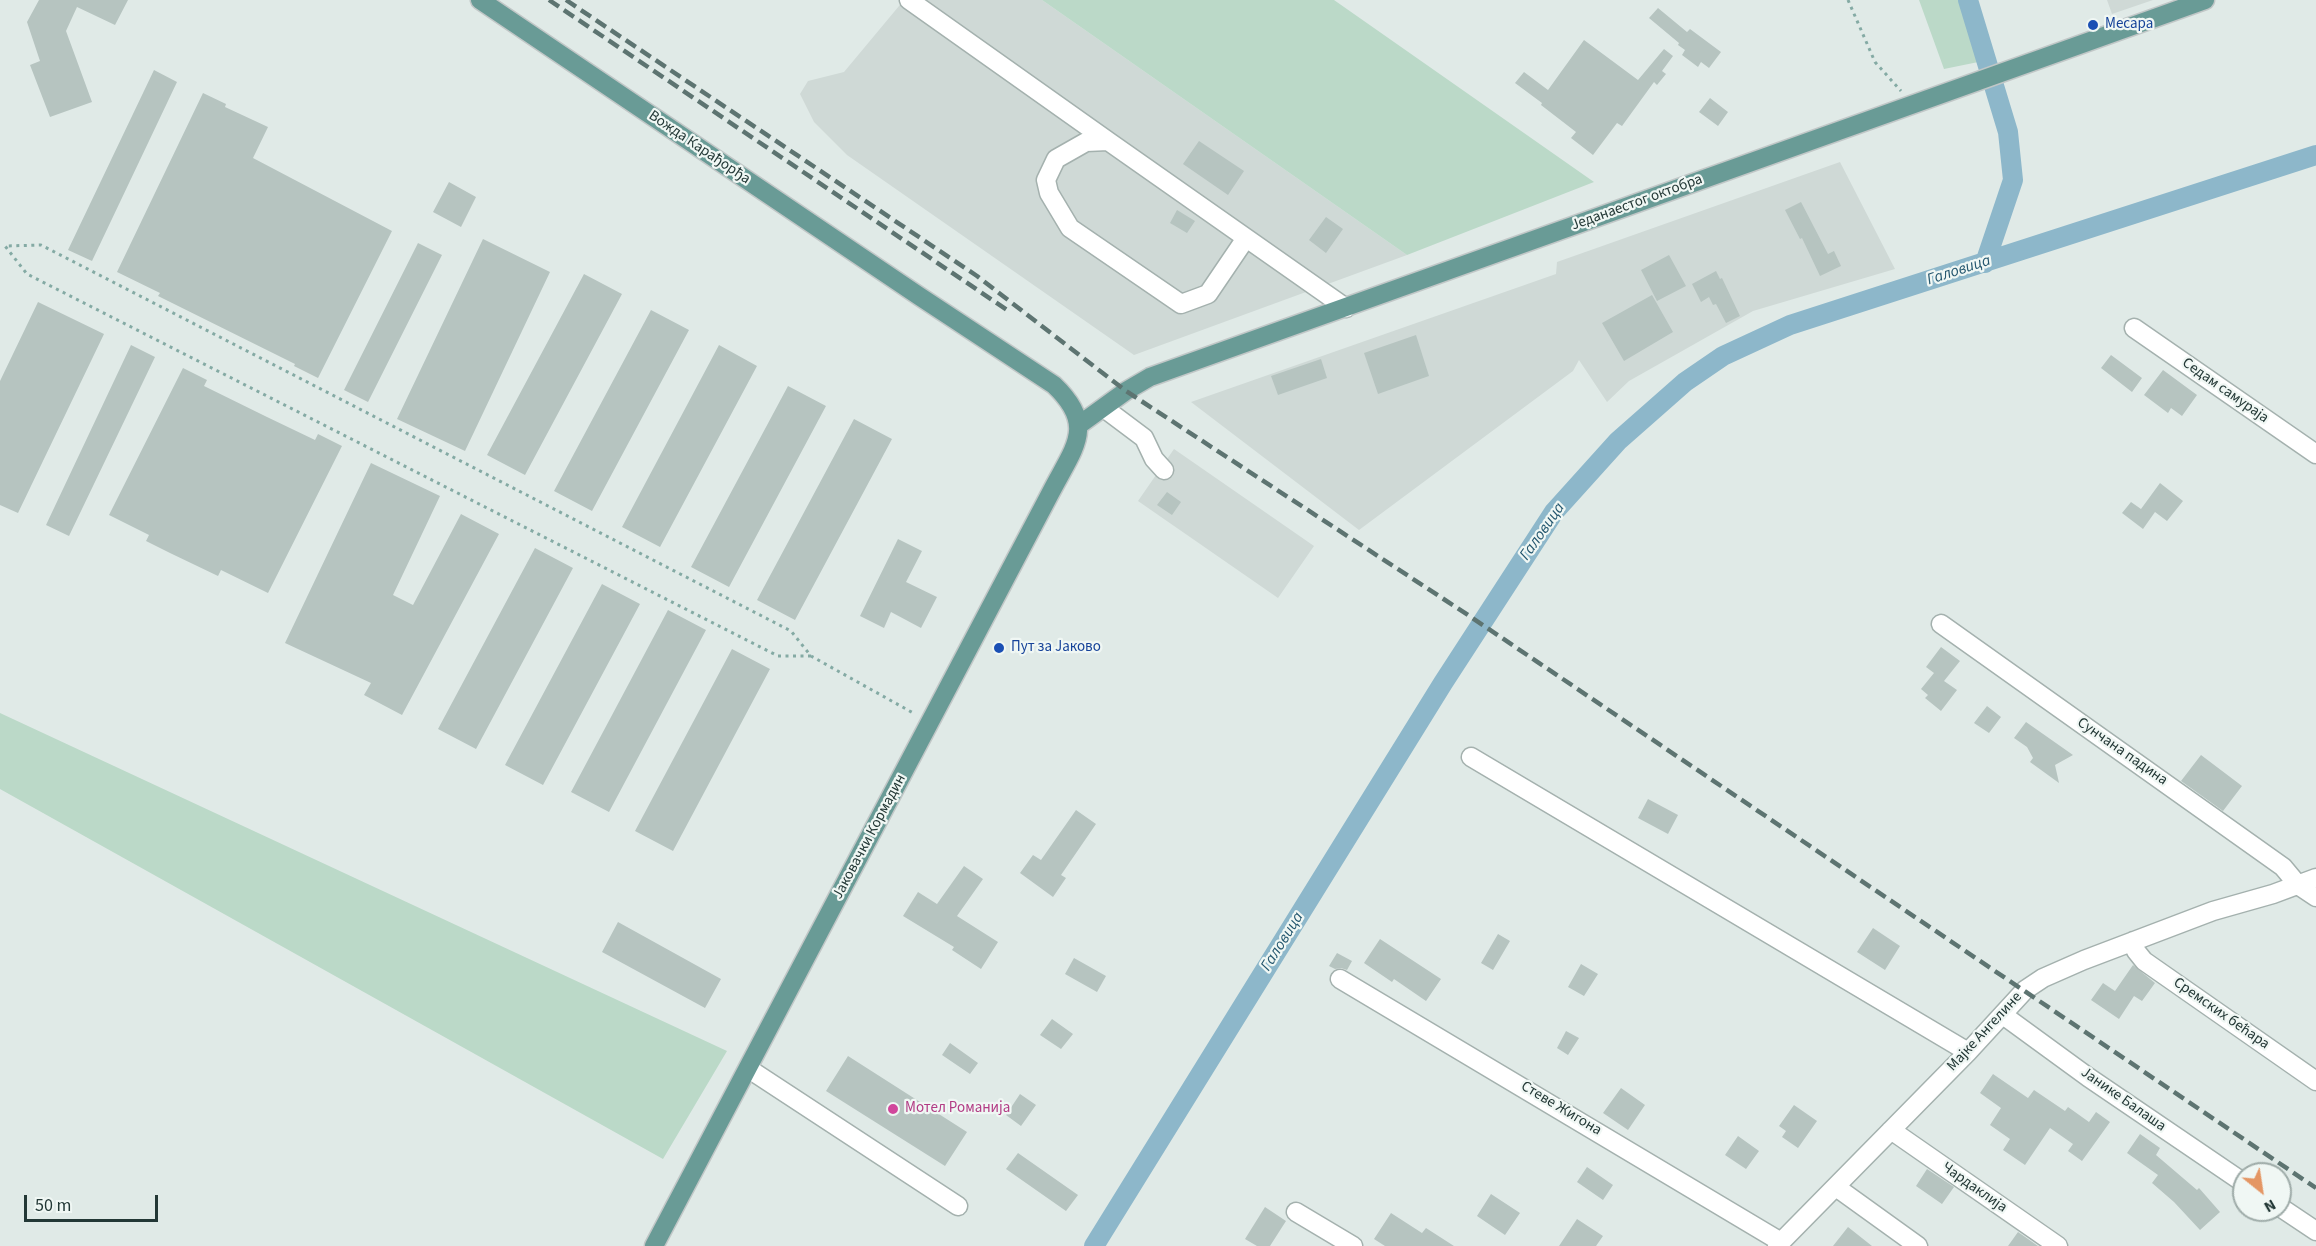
<!DOCTYPE html>
<html>
<head>
<meta charset="utf-8">
<style>
  body { margin:0 }
  #map { position:relative; width:2316px; height:1246px; overflow:hidden; background:#e0eae7; font-family:"Source Sans 3",sans-serif }
  canvas { display:block }
  .north { position:absolute; left:2232px; top:1162px; width:60px; height:60px; box-sizing:border-box; background:#f0f7f4; border:2px solid #9eaba8; border-radius:50%; rotate:150deg; font-size:16px; font-weight:700; line-height:24px; text-align:center; color:#233836 }
  .north::after { content:''; display:block; margin:auto; width:21px; height:27px; background:#e49664; clip-path:polygon(50% 0,100% 100%,50% 72%,0 100%) }
  .scale { position:absolute; left:24px; top:1195px; width:134px; height:27px; box-sizing:border-box; border:3px solid #233836; border-top:0; padding-left:8px; font-size:18px; line-height:21px; white-space:nowrap; color:#233836; -webkit-text-stroke:4px #f0f7f4; paint-order:stroke }
</style>
</head>
<body>
<div id="map">
<canvas width="2316" height="1246"></canvas>
<div class="north">N</div>
<div class="scale">50 m</div>
</div>
<script>
const c = document.querySelector('canvas').getContext('2d');
c.lineJoin = 'round';
function fillPath(path, color) { c.fillStyle = color; c.fill(path, 'evenodd'); }
function strokePath(path, color, width, dash) { c.strokeStyle = color; c.lineWidth = width; c.lineCap = dash ? 'butt' : 'round'; c.setLineDash(dash || []); c.stroke(path); }
function label(font, color, halo, rows, align = 'center') {
  c.font = font + ' "Source Sans 3",sans-serif'; c.lineWidth = 4.5; c.setLineDash([]); c.textBaseline = 'middle'; c.strokeStyle = halo; c.fillStyle = color; for (const [text, x, y, turn = 0] of rows) {
    c.save(); c.translate(x, y); c.rotate((+turn || 0) * Math.PI / 180); c.textAlign = isNaN(turn) ? turn : align; if (halo) c.strokeText(text, 0, 0); c.fillText(text, 0, 0); c.restore();
  }
}
fillPath(new Path2D(`
  M904,0H1042L1407,255L1134,355L847,155L814,122L800,94L808,81L844,72Z
  M2107,0H2153L2112,14Z
  M1840,162L1895,269L1753,311L1629,381L1607,402L1579,360L1573,371L1359,530L1191,402L1556,274L1557,262Z
  M1174,449L1314,546L1278,598L1138,501Z`), '#cfd9d6');
fillPath(new Path2D(`
  M1042,0H1334L1594,182L1407,255Z
  M1919,0H1976L1993,59L1944,69Z
  M0,713L727,1051L663,1159L0,789Z`), '#bbd9c8');
strokePath(new Path2D(`
  M1968,0L2008,132L2013,180L1985,263
  M1094,1246L1443,683L1554,512L1618,441L1685,382L1723,356L1790,325L2316,155`), '#8db7ca', 20);
fillPath(new Path2D(`
  M39,0H128L115,25L77,7L66,31L92,102L50,117L30,65L40,61L27,22Z
  M1658,8L1687,32L1690,29L1721,52L1709,68L1701,62L1698,67L1682,55L1685,50L1678,45L1679,43L1649,18Z
  M1584,40L1638,80L1664,49L1673,56L1662,71L1666,74L1657,85L1654,82L1622,126L1617,123L1593,155L1571,138L1576,132L1541,105L1542,103L1515,83L1524,72L1548,90Z
  M154,70L177,82L92,261L68,250Z
  M203,93L226,104L225,107L268,127L253,158L392,231L318,378L294,366L295,364L158,296L160,293L117,272Z
  M1710,98L1728,112L1718,126L1699,112Z
  M1199,141L1244,171L1228,195L1183,164Z
  M449,182L476,197L461,227L433,212Z
  M1801,202L1828,254L1834,251L1841,266L1820,276L1802,238L1800,239L1785,210Z
  M1177,210L1195,221L1187,233L1170,223Z
  M1326,217L1343,229L1326,253L1309,240Z
  M483,239L550,272L465,451L397,419Z
  M418,243L442,255L368,402L344,390Z
  M1669,255L1686,286L1657,301L1641,270Z
  M1716,271L1720,279L1722,278L1740,316L1726,323L1716,304L1713,305L1709,297L1701,302L1692,284Z
  M584,274L622,294L525,475L487,455Z
  M1652,295L1673,332L1624,361L1602,323Z
  M38,302L104,334L18,513L0,505V381Z
  M651,310L689,330L592,511L554,491Z
  M1416,335L1429,376L1378,394L1364,353Z
  M131,345L155,357L69,536L46,525Z
  M719,345L757,366L660,547L622,527Z
  M2111,355L2142,378L2132,392L2101,368Z
  M1321,359L1327,378L1278,395L1271,376Z
  M183,368L207,380L204,386L267,417L315,440L318,434L342,446L268,593L221,570L218,576L170,553L146,541L149,535L109,515Z
  M2163,370L2197,395L2182,416L2171,408L2168,413L2144,395Z
  M788,386L826,406L729,587L691,567Z
  M854,419L892,439L795,620L757,600Z
  M371,463L440,496L393,595L413,605L461,514L499,534L402,715L364,695L371,683L285,643Z
  M2160,483L2183,501L2167,521L2155,512L2143,529L2122,513L2131,502L2141,509Z
  M1167,492L1181,502L1172,515L1157,505Z
  M898,539L922,551L906,582L937,597L921,628L891,612L884,628L860,616Z
  M535,548L573,568L476,749L438,729Z
  M602,584L640,604L543,785L505,765Z
  M668,610L706,630L609,812L571,792Z
  M1941,647L1960,661L1944,681L1957,690L1941,711L1925,698L1928,695L1921,689L1934,673L1926,667Z
  M732,649L770,669L673,851L635,831Z
  M1987,706L2001,717L1989,733L1974,723Z
  M2026,722L2073,755L2055,765L2059,783L2030,762L2033,758L2027,747L2014,738Z
  M2201,755L2242,786L2223,811L2181,781Z
  M1648,799L1678,815L1668,834L1638,818Z
  M1076,810L1096,824L1061,875L1066,878L1053,897L1020,873L1033,855L1041,860Z
  M964,866L983,879L957,916L998,942L981,969L952,950L954,947L903,916L918,892L937,904Z
  M618,922L721,979L705,1008L602,952Z
  M1873,928L1900,946L1885,970L1857,952Z
  M1498,934L1510,941L1493,970L1481,963Z
  M1380,939L1441,979L1426,1001L1394,979L1392,982L1364,963Z
  M1337,953L1352,961L1347,970L1341,968L1335,969L1329,966Z
  M1074,958L1106,976L1097,992L1065,974Z
  M1581,964L1598,974L1584,996L1568,987Z
  M2133,965L2155,983L2142,1001L2134,996L2119,1019L2091,1000L2103,983L2115,991Z
  M1052,1019L1073,1034L1061,1049L1040,1035Z
  M1566,1031L1579,1038L1568,1055L1557,1048Z
  M950,1043L978,1063L970,1074L942,1055Z
  M848,1056L967,1132L945,1166L826,1091Z
  M1993,1074L2028,1098L2034,1090L2065,1111L2068,1107L2089,1122L2096,1112L2110,1122L2082,1161L2068,1151L2073,1144L2050,1128L2025,1165L2003,1150L2010,1139L1990,1125L2001,1108L1980,1093Z
  M1621,1088L1645,1105L1628,1130L1603,1113Z
  M1020,1094L1036,1105L1021,1126L1006,1115Z
  M1794,1105L1817,1121L1798,1148L1782,1137L1786,1131L1779,1126Z
  M2140,1134L2160,1148L2156,1155L2197,1190L2199,1188L2220,1212L2200,1230L2174,1202L2152,1183L2158,1175L2127,1153Z
  M1738,1136L1759,1151L1746,1169L1725,1155Z
  M1018,1153L1078,1195L1066,1211L1006,1169Z
  M1587,1167L1613,1185L1603,1200L1577,1182Z
  M1927,1169L1954,1187L1942,1204L1916,1186Z
  M1491,1194L1520,1213L1505,1235L1477,1216Z
  M1265,1207L1286,1221L1270,1246H1257L1245,1239Z
  M1391,1213L1422,1233L1426,1228L1454,1246H1385L1374,1239Z
  M1577,1219L1603,1236L1596,1246H1559Z
  M1848,1227L1872,1246H1833Z
  M2018,1232L2038,1246H2008Z`), '#b6c4c0');
const minor = new Path2D(`
  M909,0L1108,141
  M1246,238L1208,294L1181,304L1070,228L1049,193L1046,180L1056,159L1086,142L1108,141L1346,308
  M2134,328L2316,454
  M1104,408L1144,438L1154,459L1164,470
  M1941,624L2283,867L2298,885L2316,897
  M1471,757L1968,1052
  M2133,941L2136,951L2144,961L2316,1081
  M1340,979L1781,1242
  M2003,1015L2088,1077L2244,1183
  M749,1069L958,1206
  M1891,1130L2058,1246
  M1836,1187L1918,1246
  M2280,1207L2316,1231
  M1296,1212L1353,1246
  M1777,1246L1968,1052L2025,990L2043,978L2084,960L2213,911L2273,894L2316,878`);
const major = new Path2D(`
  M480,0L919,296L1054,385C1097,426 1074,447 1051,492L654,1246
  M1079,425L1126,391L1150,377L2205,0`);
strokePath(minor, '#a4b1ae', 21);
strokePath(major, '#c1c7c7', 21);
strokePath(new Path2D(`
  M1848,0L1875,62L1901,91
  M811,656H778L27,274L5,246L41,245L791,631L811,656L915,714`), '#84aaa4', 3, [3, 4.5]);
strokePath(minor, '#fff', 18);
strokePath(major, '#699b96', 18);
strokePath(new Path2D(`
  M549,0L1010,312
  M566,0L977,276L1126,391L1468,615L2316,1188`), '#5d7471', 4.5, [12, 6]);
for (const [x, y, r, color] of [
  [2093,25,6,"#1a4fb4"],
  [999,648,6,"#1a4fb4"],
  [893,1109,6,"#d1479c"]
]) { const dot = new Path2D(); dot.arc(x, y, r, 0, 2 * Math.PI); c.fillStyle = color; c.fill(dot); strokePath(dot, '#f0f7f4', 2); }
label('15px', '#164399', '#f0f7f4', [
  ["Месара",2105,25],
  ["Пут за Јаково",1011,648]
], 'left');
label('15px', '#233836', '#f0f7f4', [
  ["Вожда Карађорђа",699,148,34],
  ["Једанаестог октобра",1637,203,-20],
  ["Седам самураја",2225,391,35],
  ["Сунчана падина",2122,752,35],
  ["Јаковачки Кормадин",870,837,-62],
  ["Сремских бећара",2221,1014,35],
  ["Мајке Ангелине",1985,1032,-47],
  ["Јанике Балаша",2123,1100,35],
  ["Стеве Жигона",1561,1109,31],
  ["Чардаклија",1974,1188,35]
]);
label('15px', '#b23c85', '#f0f7f4', [
  ["Мотел Романија",905,1109]
], 'left');
label('italic 16px', '#23566e', '#f0f7f4', [
  ["Галовица",1959,271,-18],
  ["Галовица",1543,532,-55],
  ["Галовица",1283,942,-58]
]);
</script>
</body>
</html>
